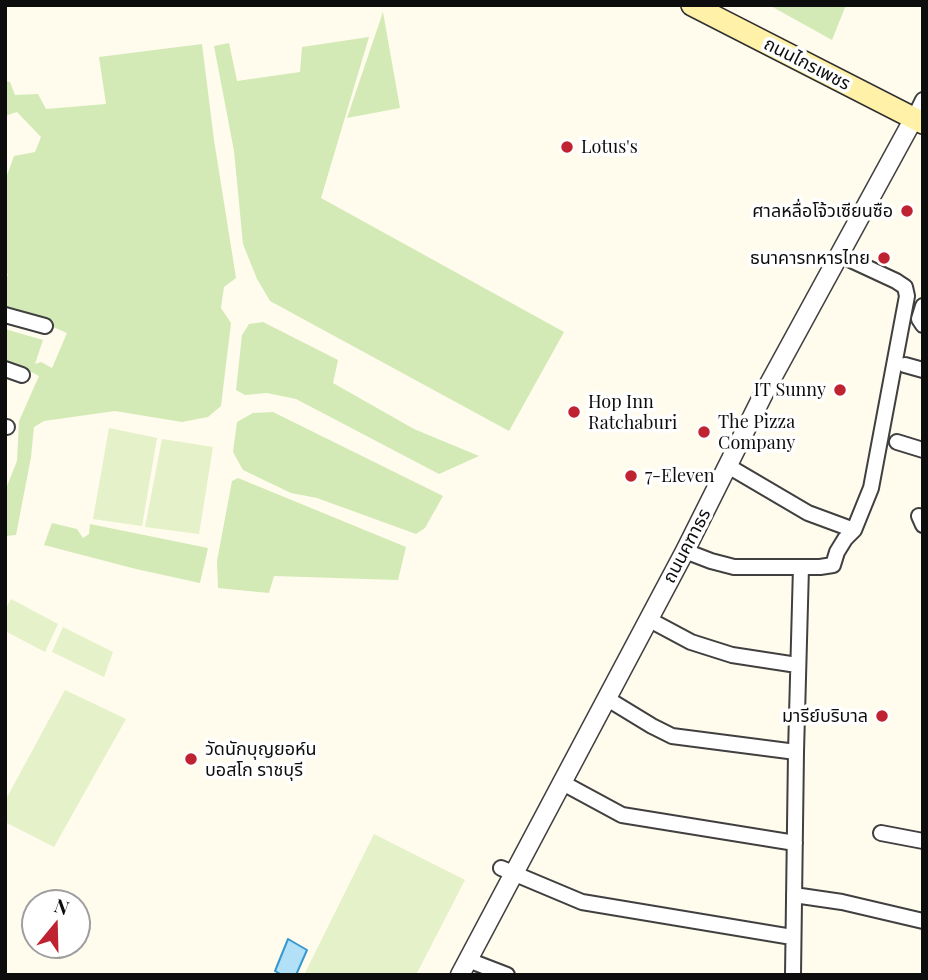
<!DOCTYPE html>
<html>
<head>
<meta charset="utf-8">
<style>
  body { margin:0 }
  #map { position:relative; width:928px; height:980px; overflow:hidden; background:#fffbed; font-family:"Playfair Display",serif }
  canvas { display:block }
  .frame { position:absolute; inset:0; border:7px solid #0d0d0d; pointer-events:none }
  .north { position:absolute; left:21px; top:889px; width:70px; height:70px; box-sizing:border-box; background:#fff; border:2px solid #9e9e9e; border-radius:50%; rotate:19deg; font-size:19px; font-weight:700; line-height:28px; text-align:center; color:#0d0d0d }
  .north::after { content:''; display:block; margin:auto; width:24px; height:32px; background:#bf2332; clip-path:polygon(50% 0,100% 100%,50% 72%,0 100%) }
</style>
</head>
<body>
<div id="map">
<canvas width="928" height="980"></canvas>
<div class="frame"></div>
<div class="north">N</div>
</div>
<script>
const c = document.querySelector('canvas').getContext('2d');
c.lineJoin = 'round';
function fillPath(path, color) { c.fillStyle = color; c.fill(path, 'evenodd'); }
function strokePath(path, color, width, dash) { c.strokeStyle = color; c.lineWidth = width; c.lineCap = dash ? 'butt' : 'round'; c.setLineDash(dash || []); c.stroke(path); }
function label(font, color, halo, rows, align = 'center') {
  c.font = font + ' "Playfair Display","Noto Sans Thai",serif'; c.lineWidth = 7; c.setLineDash([]); c.textBaseline = 'middle'; c.strokeStyle = halo; c.fillStyle = color; for (const [text, x, y, turn = 0] of rows) {
    c.save(); c.translate(x, y); c.rotate((+turn || 0) * Math.PI / 180); c.textAlign = isNaN(turn) ? turn : align; if (halo) c.strokeText(text, 0, 0); c.fillText(text, 0, 0); c.restore();
  }
}
fillPath(new Path2D(`
  M769,5H846L832,40Z
  M383,12L400,108L347,118Z
  M369,37L321,198L564,332L509,431L270,301L257,279L243,244L234,151L214,46L229,43L237,81L300,72L302,47Z
  M202,44L214,140L236,278L224,287L221,308L231,323L221,406L208,417L182,422L115,411L44,421L34,427L31,457L16,535L5,536V491L17,461L19,421L39,376L24,368L5,363V329L43,340L35,364L41,362L52,368L67,333L51,326L5,309V284L8,274L5,273V181L14,156L35,152L41,137L17,112L5,116V81L10,82L15,95L38,94L46,109L106,104L99,57Z
  M263,322L338,360L333,383L414,429L479,456L439,474L296,399L267,393L245,395L236,390L242,335L249,324Z
  M273,412L443,496L425,528L416,534L317,498L291,493L243,470L233,452L237,422L253,413Z
  M238,478L406,547L398,580L274,576L269,593L218,588L217,561L232,481Z
  M52,523L77,529L83,538L89,534L90,524L208,548L200,583L136,569L44,545Z`), '#d3eab6');
fillPath(new Path2D(`
  M109,428L157,438L142,526L93,519Z
  M162,439L213,447L199,534L145,527Z
  M11,599L58,624L45,652L5,631V610Z
  M63,627L113,652L104,677L52,652Z
  M65,690L126,719L54,847L5,822V801Z
  M374,834L465,880L416,975H304Z`), '#e5f1c8');
const water = new Path2D(`
  M288,939L307,950L296,975H282L275,971Z`);
fillPath(water, '#b1e0f7');
strokePath(water, '#3799cf', 2);
const minor = new Path2D(`
  M914,118L923,100
  M923,306L919,319L923,325
  M5,315L45,326
  M905,365L923,370
  M5,369L22,375
  M5,427H7
  M897,442L923,450
  M728,466L808,513L854,530
  M919,516L923,525
  M685,551L711,561L734,567H820L833,565L837,552L845,539L854,530L871,488L907,296L905,287L896,281L840,255
  M648,619L691,642L732,655L797,665
  M606,698L652,726L672,736L796,752
  M561,782L622,815L795,843
  M881,833L923,841
  M501,868L582,902L792,937
  M794,895L842,902L923,921
  M468,960L507,975
  M793,975L796,752L801,567`);
const tertiary = new Path2D(`
  M460,975L685,551L765,391L914,118`);
const secondary = new Path2D(`
  M692,5L923,123`);
strokePath(minor, '#404040', 18);
strokePath(tertiary, '#404040', 21);
strokePath(secondary, '#2f2f2f', 24);
strokePath(minor, '#fff', 14);
strokePath(tertiary, '#fff', 18);
strokePath(secondary, '#fff1a8', 21);
for (const [x, y, r, color] of [
  [567,147,7,"#bf2332"],
  [907,211,7,"#bf2332"],
  [884,258,7,"#bf2332"],
  [840,390,7,"#bf2332"],
  [574,412,7,"#bf2332"],
  [704,432,7,"#bf2332"],
  [631,476,7,"#bf2332"],
  [882,716,7,"#bf2332"],
  [191,759,7,"#bf2332"]
]) { const dot = new Path2D(); dot.arc(x, y, r, 0, 2 * Math.PI); c.fillStyle = color; c.fill(dot); strokePath(dot, '#fff', 2.5); }
label('18px', '#0d0d0d', '#fff', [
  ["ถนนไกรเพชร",807,64,27],
  ["ถนนคฑาธร",687,546,-62]
]);
label('18px', '#0d0d0d', '#fff', [
  ["Lotus's",581,147],
  ["ศาลหลื่อโจ้วเซียนซือ",893,211,"right"],
  ["ธนาคารทหารไทย",870,258,"right"],
  ["IT Sunny",826,390,"right"],
  ["Hop Inn",588,402],
  ["Ratchaburi",588,423],
  ["The Pizza",718,422],
  ["Company",718,443],
  ["7-Eleven",645,476],
  ["มารีย์บริบาล",868,716,"right"],
  ["วัดนักบุญยอห์น",205,749],
  ["บอสโก ราชบุรี",205,770]
], 'left');
</script>
</body>
</html>
